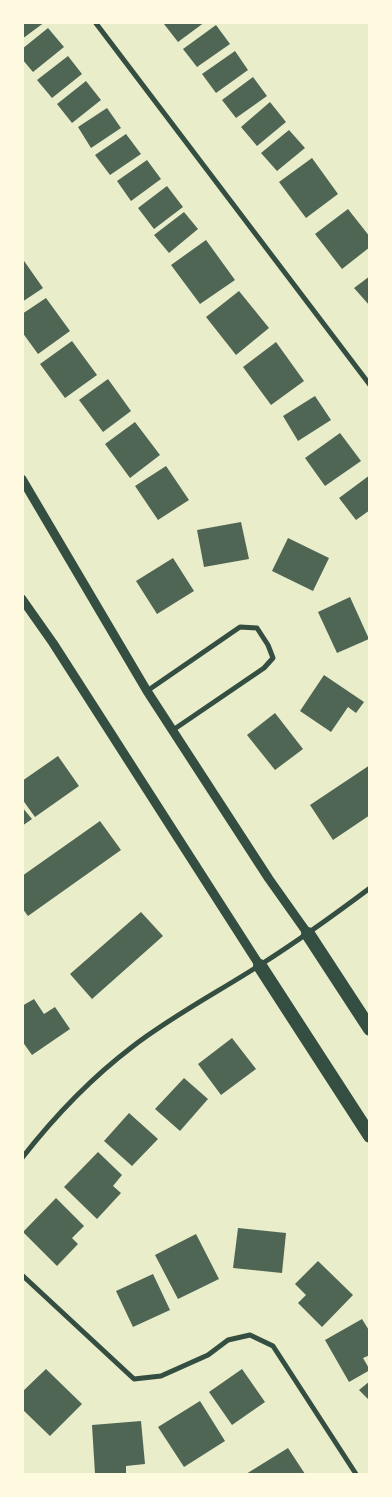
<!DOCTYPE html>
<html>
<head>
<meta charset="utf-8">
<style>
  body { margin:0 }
  #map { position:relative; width:392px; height:1497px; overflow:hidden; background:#e9edc9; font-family:Inter,sans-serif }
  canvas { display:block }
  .frame { position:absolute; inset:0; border:24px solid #fefae0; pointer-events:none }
</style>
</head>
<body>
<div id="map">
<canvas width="392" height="1497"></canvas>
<div class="frame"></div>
</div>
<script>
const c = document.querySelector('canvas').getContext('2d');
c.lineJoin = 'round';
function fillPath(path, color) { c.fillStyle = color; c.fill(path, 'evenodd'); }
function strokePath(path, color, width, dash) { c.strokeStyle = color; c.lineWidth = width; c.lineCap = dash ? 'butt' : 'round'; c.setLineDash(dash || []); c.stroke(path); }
fillPath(new Path2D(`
  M22,22H45L22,39Z
  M166,22H205L178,42L164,24Z
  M216,25L230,44L197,67L183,49Z
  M48,28L64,47L33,72L22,59V49Z
  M235,51L248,70L216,93L202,74Z
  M68,56L82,74L52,98L37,80Z
  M253,77L267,96L236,118L222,100Z
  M86,81L101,100L72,123L57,104Z
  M270,102L286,122L257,146L241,127Z
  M107,108L121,128L91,148L78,127Z
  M289,130L305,148L277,171L261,153Z
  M126,134L141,154L110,175L95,155Z
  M312,158L338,194L306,218L279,182Z
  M147,160L161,179L131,201L117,181Z
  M167,186L183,207L154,229L138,208Z
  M348,209L370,237V247L342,269L315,234Z
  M184,212L198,229L169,253L154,235Z
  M206,240L235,280L200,304L171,265Z
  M22,258L43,288L22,302Z
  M370,276V306L354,288Z
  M239,291L269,328L236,355L206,317Z
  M46,298L70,331L38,354L22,332V314Z
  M72,341L97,375L65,398L40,364Z
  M276,342L304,381L271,405L243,367Z
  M108,379L131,411L103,432L79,400Z
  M315,396L331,420L298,441L283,416Z
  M135,422L160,455L130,478L105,444Z
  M340,433L361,461L325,486L305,458Z
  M166,466L189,500L158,520L135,486Z
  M370,475V510L356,520L339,498Z
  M241,522L249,559L204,567L197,530Z
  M288,538L329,558L313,591L272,571Z
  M173,558L194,591L157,614L136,581Z
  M350,597L369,639L337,653L318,612Z
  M324,675L364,702L356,713L348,707L331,732L300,711Z
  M275,713L303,749L275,770L247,735Z
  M58,756L79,786L35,817L22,799V781Z
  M370,765V815L333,840L310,805Z
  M22,807L32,819L22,826Z
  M100,821L121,850L28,916L22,908V876Z
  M141,912L163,936L92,999L70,974Z
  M34,999L44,1014L55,1007L70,1029L32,1055L22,1041V1006Z
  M232,1038L256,1069L221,1095L198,1064Z
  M184,1078L208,1099L180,1131L155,1109Z
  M129,1113L158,1139L132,1166L104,1141Z
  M98,1152L122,1175L113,1186L121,1193L97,1219L64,1187Z
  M56,1198L84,1226L72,1238L78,1244L57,1266L23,1232Z
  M238,1228L286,1233L282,1273L233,1268Z
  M196,1234L219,1279L178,1299L155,1255Z
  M318,1261L353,1295L322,1327L298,1303L306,1295L295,1284Z
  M153,1274L170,1310L133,1327L116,1291Z
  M362,1319L370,1332V1355L363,1358L370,1370L349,1382L325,1340Z
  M46,1369L82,1404L50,1436L22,1409V1392Z
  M242,1369L265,1402L232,1425L209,1392Z
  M370,1381V1401L359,1390Z
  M200,1401L225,1441L184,1467L158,1427Z
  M141,1421L145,1464L126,1466V1474H95L92,1425Z
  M288,1448L305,1474H246Z`), '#4f6655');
strokePath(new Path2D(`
  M95,22L370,385
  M147,691L240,627L257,628L268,645L273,658L264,668L173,730
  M22,1158C54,1117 90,1079 132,1047C172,1016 218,992 260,965C298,941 334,915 370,888
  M22,1275L134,1379L161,1376L208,1355L228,1340L250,1335L273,1346L356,1474`), '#344e41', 5);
strokePath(new Path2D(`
  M22,479L147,691L269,879L308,934
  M22,599L53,643L260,966`), '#344e41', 9);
strokePath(new Path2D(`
  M308,934L370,1029
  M260,966L370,1136`), '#344e41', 14);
</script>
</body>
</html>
